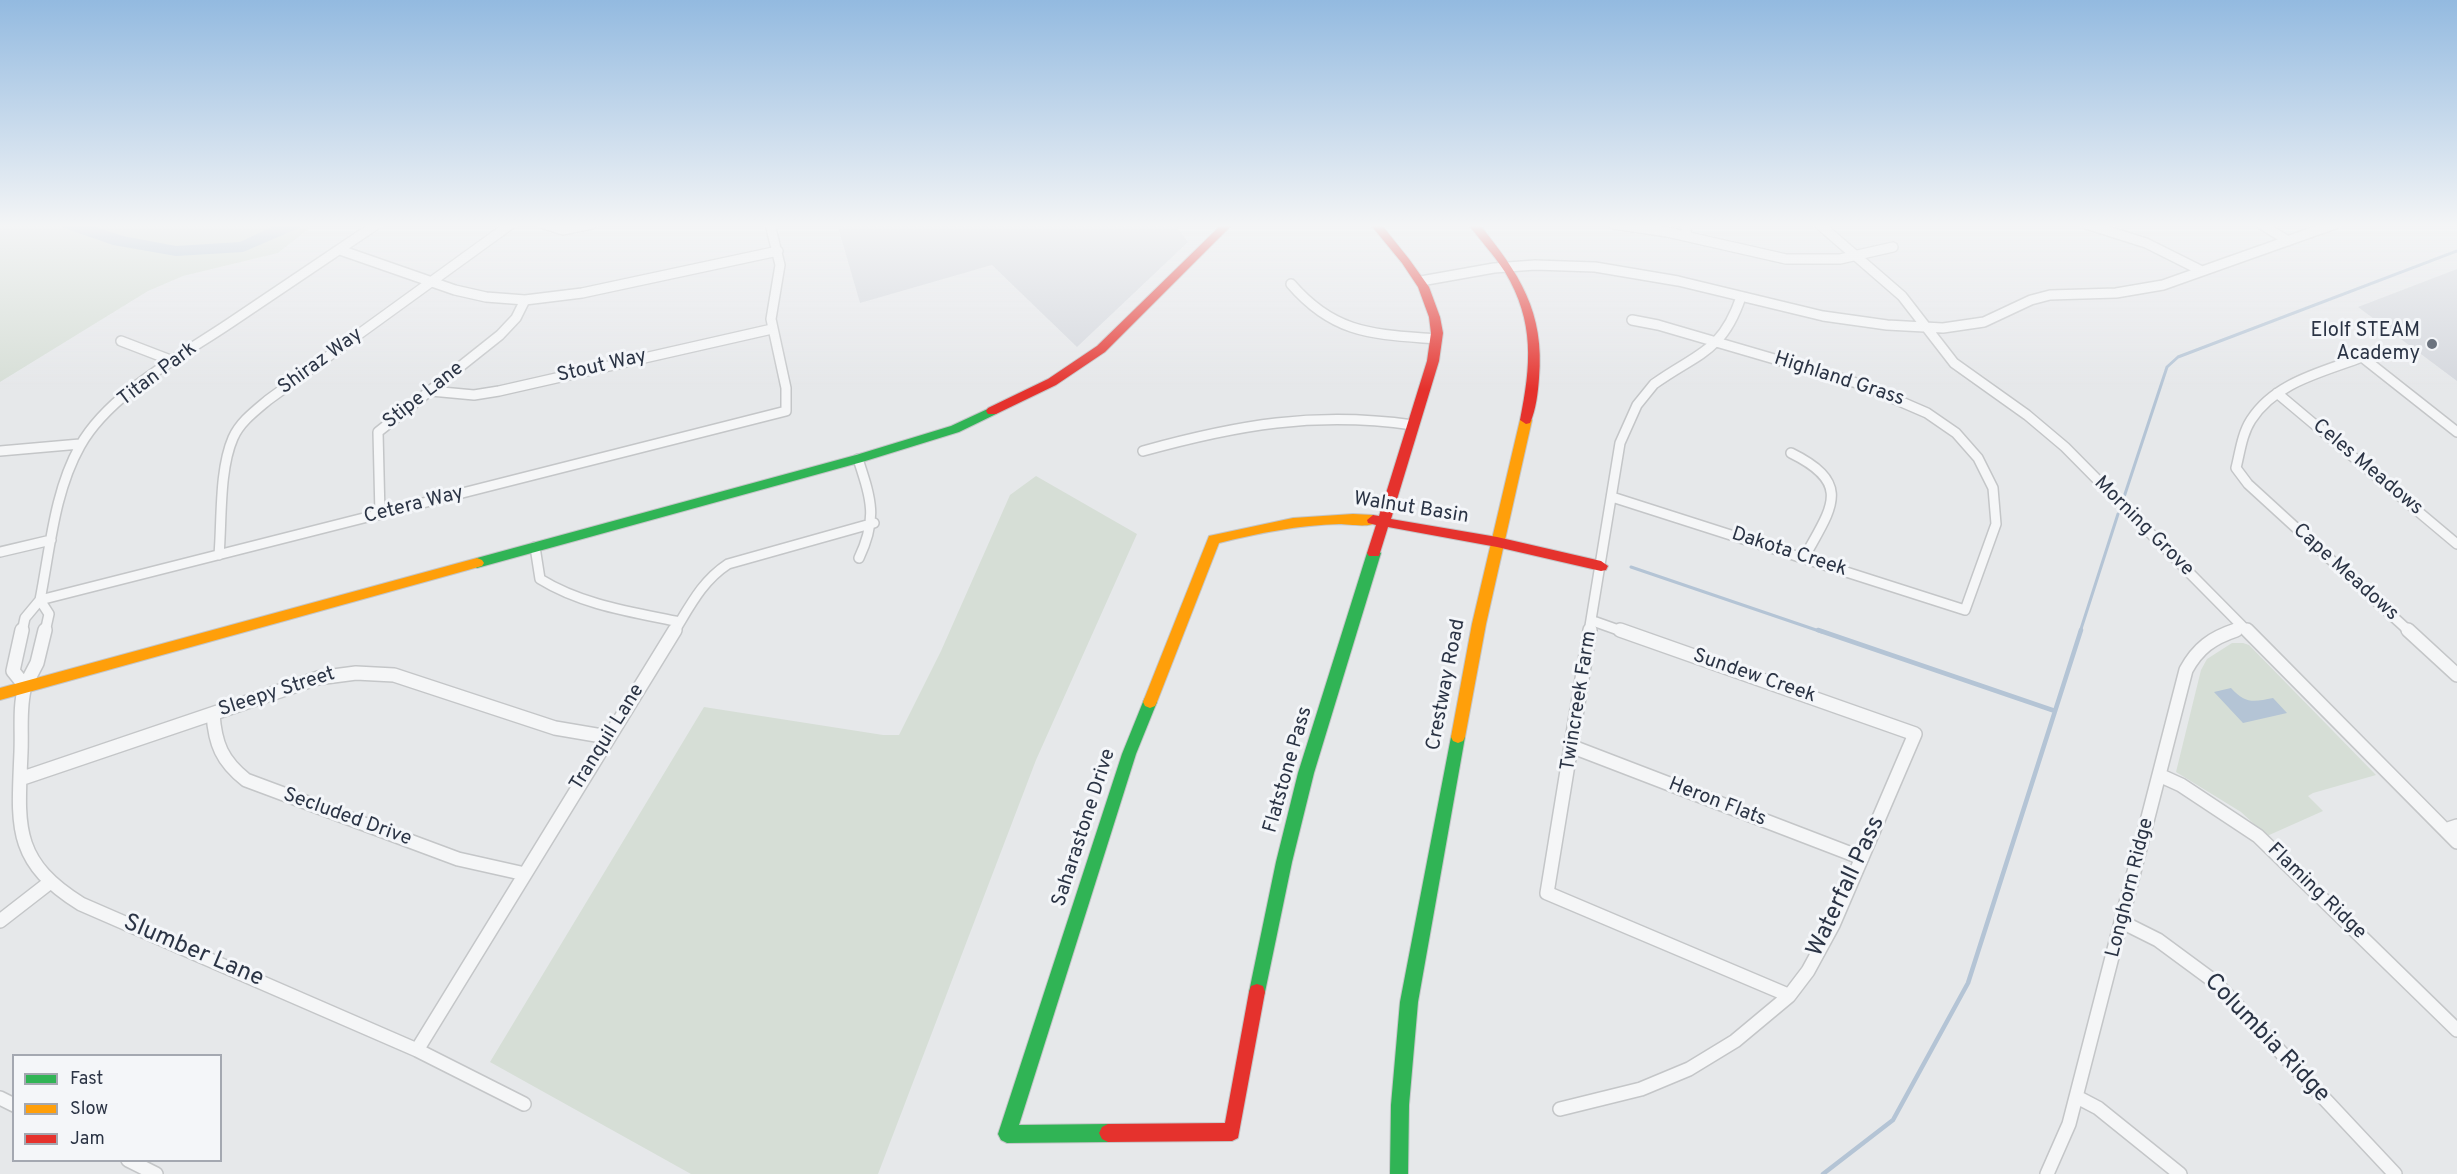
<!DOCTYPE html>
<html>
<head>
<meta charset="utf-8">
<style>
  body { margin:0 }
  #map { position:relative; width:2457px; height:1174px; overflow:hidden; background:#e6e8ea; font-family:Overpass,sans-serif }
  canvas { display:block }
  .legend { position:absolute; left:12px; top:1054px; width:210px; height:108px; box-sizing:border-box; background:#f4f6f9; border:2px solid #a4a8b1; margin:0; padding:8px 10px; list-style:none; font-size:18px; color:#2b3445 }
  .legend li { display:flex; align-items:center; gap:12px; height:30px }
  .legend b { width:30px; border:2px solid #a4a8b1 }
</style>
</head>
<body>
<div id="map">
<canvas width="2457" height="1174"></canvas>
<ul class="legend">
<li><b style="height:8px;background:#30b455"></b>Fast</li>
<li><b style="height:8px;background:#ff9f0a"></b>Slow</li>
<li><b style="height:8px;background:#e5322d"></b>Jam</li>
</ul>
</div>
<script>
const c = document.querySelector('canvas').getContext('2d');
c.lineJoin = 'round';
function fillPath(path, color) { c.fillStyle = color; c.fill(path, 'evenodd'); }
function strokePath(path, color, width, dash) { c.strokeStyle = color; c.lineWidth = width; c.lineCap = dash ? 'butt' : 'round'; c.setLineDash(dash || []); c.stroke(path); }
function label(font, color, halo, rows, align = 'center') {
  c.font = font + ' Overpass,sans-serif'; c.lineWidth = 6; c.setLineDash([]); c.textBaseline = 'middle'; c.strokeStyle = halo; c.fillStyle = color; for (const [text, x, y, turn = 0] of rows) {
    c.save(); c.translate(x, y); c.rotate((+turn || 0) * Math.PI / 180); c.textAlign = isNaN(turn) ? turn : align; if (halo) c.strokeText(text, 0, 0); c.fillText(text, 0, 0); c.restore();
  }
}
fillPath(new Path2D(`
  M837,224H1175L1188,242L1077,347L992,265L860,303Z
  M2457,269V381L2358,307Z`), '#d4d7dd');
fillPath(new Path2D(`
  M0,224H315L278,253L183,276L148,291L0,382Z
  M1036,476L1137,534L1036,760L878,1174H691L490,1062L704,707L883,735H899L941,651L1010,495Z
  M2232,643H2243L2249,645L2376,775L2313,793L2308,796L2323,811L2267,836L2241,812L2176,772L2201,670L2207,659Z`), '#d6ded6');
fillPath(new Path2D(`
  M2231,688C2245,704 2254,702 2273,698L2287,713L2243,723L2214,692Z`), '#b4c4d5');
strokePath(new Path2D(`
  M2124,497L2167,367L2178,357L2457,251
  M1631,567L1822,632
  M2080,632L2118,514`), '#b4c4d5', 3);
strokePath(new Path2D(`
  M1818,630L2055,711
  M1823,1174L1893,1120L1968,983L2081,630`), '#b4c4d5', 4.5);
fillPath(new Path2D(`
  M61,224H87L123,236L176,246L240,242L278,224H302L299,228L243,252L176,256L113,245L64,228Z`), '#b4c4d5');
const streetFar1 = new Path2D(`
  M377,224C328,257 279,290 230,323C181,356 109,394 80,446C54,492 50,550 40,600L786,411V388L771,319L780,265L770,224
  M544,224L563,230L592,224
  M1613,224L1667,232L1786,259H1840L1893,247
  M1685,224L1687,236
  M1819,224L1902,296L1954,363L2027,415L2065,447L2248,632
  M2086,224L2146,243L2202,271
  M2261,224L2288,241
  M340,250L455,290L486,297L525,300L582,293L778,251
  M1421,281L1494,268L1535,265L1595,267L1678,281L1823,316L1887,325L1943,328L1984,322L2031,300L2050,295L2116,293L2163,285L2335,224
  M1291,284C1335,335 1374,334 1437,339
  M121,341L173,361
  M431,391L474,395L499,391L772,329
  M2277,393L2457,544
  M0,451L80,444
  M1143,451C1237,425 1315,411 1413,425
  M1791,453C1854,484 1831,508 1804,558
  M858,459C871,499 878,518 859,558
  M1612,497L1965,610L1996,524L1993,488L1978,458L1956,433L1927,413L1860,384L1658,325L1632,320
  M380,515L378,432L500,335L516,318L525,300
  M535,547L540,579C582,605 632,612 680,622
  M0,552L51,540
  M219,555C222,520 219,470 233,438C240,422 255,411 268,400L511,224
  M1593,621L1624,632
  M22,632L25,618L40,600L49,614L45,632
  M674,632C690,606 702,581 728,564L874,523
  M1589,632L1620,443L1637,405L1654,384C1697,353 1722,353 1741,297
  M2231,632L2243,628
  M2410,632L2248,484L2236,468C2240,452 2242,434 2251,420C2275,382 2323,372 2362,357L2457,432`);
const street = new Path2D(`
  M22,630L13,671L25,686
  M1590,630L1547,893L1788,995
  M2247,630L2457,842
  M2408,630L2457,675
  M25,686C19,707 22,730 21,752C18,826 12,861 81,904L417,1050L524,1104
  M25,686L37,663L45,630
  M213,714C215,744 222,761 246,780L458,859L525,874
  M1573,747L1862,858
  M2159,775L2181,785L2258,836L2457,1030
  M20,779L318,678L356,673L394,675L555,728L608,737
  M2445,830L2457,826
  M0,921L49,883
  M2122,922L2158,940L2215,982L2395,1174
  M417,1050L675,630
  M2077,1097L2098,1108L2180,1174
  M0,1098L14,1105
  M1560,1109L1641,1089L1689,1069L1735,1041L1789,996L1808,971L1833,925L1915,734L1620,630
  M128,1160L156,1174
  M2047,1174L2069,1124L2186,670C2198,648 2212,638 2236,630`);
const fast = new Path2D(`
  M992,407L998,411L996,414L959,432L862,462L477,568L470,563L477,558L856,455L951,426Z
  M1374,548L1381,553L1314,773L1292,862L1265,992L1263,998L1257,1000L1251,998L1249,992L1276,862L1298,773L1367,553Z
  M1150,696L1155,698L1157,702L1136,754L1019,1125L1108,1124L1114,1127L1117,1133L1114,1139L1108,1142L1007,1143L1001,1140L998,1134L1122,754L1143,702L1145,698Z
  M1458,731L1463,733L1465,737L1418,1002L1409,1105L1408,1174H1390L1391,1105L1400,1002L1451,737L1453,733Z`);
const slow = new Path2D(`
  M1526,416L1532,420L1486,624L1465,737L1463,741L1458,743L1453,741L1451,737L1472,624L1520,420Z
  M1353,514L1373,515L1379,520C1373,529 1350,524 1339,524C1299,525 1259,533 1219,543L1157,702L1155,706L1150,708L1145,706L1143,702L1209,536L1293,518Z
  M477,558L482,560L484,563L482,566L0,700V688Z`);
const jam = new Path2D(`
  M1222,224H1233L1105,352L1056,385L996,414H988L986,411L988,408L1048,379L1097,346Z
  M1370,224H1381L1409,259L1429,287L1440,317L1443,333L1439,361L1391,519L1497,537L1601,561L1608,566L1606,570L1601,571L1497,547L1388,527L1379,556H1369L1367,553L1376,525L1368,523L1367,520L1373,515L1379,516L1427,361L1431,333L1429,317L1418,287L1402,263Z
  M1468,224H1479C1519,273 1545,312 1539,378C1538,392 1536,410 1530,423L1526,424L1520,420C1531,366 1535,322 1505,272C1494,255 1480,240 1468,224Z
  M1257,984L1263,986L1265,992L1238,1138L1232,1141L1108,1142L1102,1139L1099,1133L1102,1127L1108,1124L1225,1123L1249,992L1251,986Z`);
strokePath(streetFar1, '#c4c6c8', 12);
strokePath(street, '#c4c6c8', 16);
strokePath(fast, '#c4c6c8', 2);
strokePath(slow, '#c4c6c8', 2);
strokePath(jam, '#c4c6c8', 2);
strokePath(streetFar1, '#f5f6f7', 9);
strokePath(street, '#f5f6f7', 13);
fillPath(fast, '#30b455');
fillPath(slow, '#ff9f0a');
fillPath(jam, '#e5322d');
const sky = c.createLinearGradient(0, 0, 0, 389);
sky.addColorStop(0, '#93bae0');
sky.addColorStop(0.58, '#f4f5f6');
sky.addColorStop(1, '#f4f5f600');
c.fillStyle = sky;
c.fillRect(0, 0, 2457, 389);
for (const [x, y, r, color] of [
  [2432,344,6,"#6c737f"]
]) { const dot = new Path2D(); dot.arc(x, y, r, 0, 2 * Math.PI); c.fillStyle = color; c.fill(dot); strokePath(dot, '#f4f6f9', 2); }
label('20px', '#2b3445', '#f4f6f9', [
  ["Elolf STEAM",2420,332],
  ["Academy",2420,355]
], 'right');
label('20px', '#2b3445', '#f4f6f9', [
  ["Shiraz Way",321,362,-36],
  ["Stout Way",602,367,-13],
  ["Titan Park",158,375,-37],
  ["Highland Grass",1839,380,18],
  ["Stipe Lane",424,396,-38],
  ["Celes Meadows",2367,468,40],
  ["Cetera Way",414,506,-14],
  ["Walnut Basin",1411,509,9],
  ["Morning Grove",2143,527,45],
  ["Dakota Creek",1789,553,18],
  ["Cape Meadows",2345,573,42],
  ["Sundew Creek",1754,677,19],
  ["Crestway Road",1447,685,-79],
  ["Sleepy Street",277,693,-18],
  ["Twincreek Farm",1580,701,-81],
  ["Tranquil Lane",608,738,-58],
  ["Flatstone Pass",1289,770,-74],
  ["Heron Flats",1717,803,21],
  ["Secluded Drive",347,818,20],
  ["Saharastone Drive",1085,828,-72],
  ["Longhorn Ridge",2131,888,-76],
  ["Flaming Ridge",2316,892,44]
]);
label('24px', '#2b3445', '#f4f6f9', [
  ["Waterfall Pass",1847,887,-65],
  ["Slumber Lane",193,952,23],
  ["Columbia Ridge",2266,1039,46]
]);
</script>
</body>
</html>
